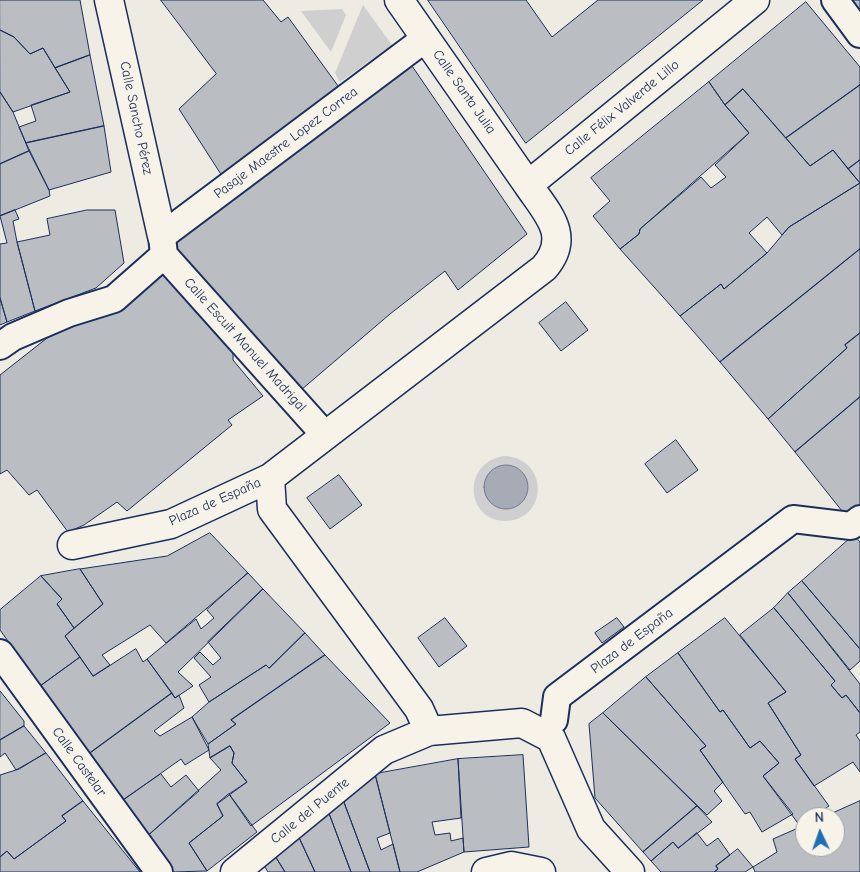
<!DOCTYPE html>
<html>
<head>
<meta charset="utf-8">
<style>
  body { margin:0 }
  #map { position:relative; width:860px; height:872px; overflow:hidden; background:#eeebe2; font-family:"Comic Neue",sans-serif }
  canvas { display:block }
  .north { position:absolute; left:795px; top:807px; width:50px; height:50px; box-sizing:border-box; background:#f7f3e8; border:1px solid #9fa5b1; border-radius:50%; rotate:357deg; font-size:14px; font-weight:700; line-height:20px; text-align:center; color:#1b2f5e }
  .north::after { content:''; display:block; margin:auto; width:18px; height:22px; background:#1f6fb2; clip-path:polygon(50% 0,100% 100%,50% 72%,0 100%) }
</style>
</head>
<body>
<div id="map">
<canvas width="860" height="872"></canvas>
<div class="north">N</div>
</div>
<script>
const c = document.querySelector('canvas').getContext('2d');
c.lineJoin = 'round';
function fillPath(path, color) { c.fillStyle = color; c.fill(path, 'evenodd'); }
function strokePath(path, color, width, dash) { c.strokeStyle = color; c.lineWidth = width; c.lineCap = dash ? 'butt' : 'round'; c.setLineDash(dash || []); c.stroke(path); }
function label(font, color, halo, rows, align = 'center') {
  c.font = font + ' "Comic Neue",sans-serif'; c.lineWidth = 4.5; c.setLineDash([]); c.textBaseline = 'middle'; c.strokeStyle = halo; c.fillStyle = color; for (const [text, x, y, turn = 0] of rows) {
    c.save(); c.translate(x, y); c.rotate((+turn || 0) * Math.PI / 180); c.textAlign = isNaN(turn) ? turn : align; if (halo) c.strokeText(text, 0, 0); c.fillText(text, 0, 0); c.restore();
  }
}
fillPath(new Path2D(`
  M363,5L392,45L340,82L335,73Z
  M342,9L346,15L331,52L301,11Z
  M504,456C550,458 548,521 505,521C465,520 462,462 504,456ZM501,466C548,464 524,532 489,501L494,469Z`), '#cfcfcf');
const water = new Path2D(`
  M484 487a22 22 0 1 1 44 0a22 22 0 1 1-44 0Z`);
fillPath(water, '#a6abb5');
strokePath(water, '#6e7992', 1);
const building = new Path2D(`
  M0,0H80L90,55L55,68L43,48L30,54L14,37L0,30Z
  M161,0H263L281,22L288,17L341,90L224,179L179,109L216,74Z
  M428,0H526L552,37L598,0H703L526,143Z
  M848,0H860V16Z
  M806,2L860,67V85L786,138L743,89L725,105L709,82Z
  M0,30L14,37L30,54L43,48L70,92L13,112L0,92Z
  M90,55L104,126L26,143L19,127L36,121L31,105L70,92L55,68Z
  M410,63L527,234L458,290L445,271L390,314L301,390L167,240Z
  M709,82L725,105L749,133L640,229L639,234L620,249L593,216L610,201L591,178Z
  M860,85V160L848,169L833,150L810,166L786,138Z
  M743,89L810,166L833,150L860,183L789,227L782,235L767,217L749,233L767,253L724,289L721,284L680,316L620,249L639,234L640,229L701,177L711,188L726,177L715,165L749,133L725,105Z
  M0,92L13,112L29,151L0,164Z
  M104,126L111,172L49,190L26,143Z
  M29,151L49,190L50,196L0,216V164Z
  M860,160V249L720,362L680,316L721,284L724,289L767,253L789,227L860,183L848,169Z
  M15,210L19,219L13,221L17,242L35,311L7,322L0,298V244L7,243L0,216Z
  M87,210H115L124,263L96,288L35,311L17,242L50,235L47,219Z
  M860,249V333L845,345L847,348L768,419L720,362Z
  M168,271L233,343V360L263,396L228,420L232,425L127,511L117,502L84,525L68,532L37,490L29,495L7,470L0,474V375L70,320L110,314Z
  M0,298L7,322L0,325Z
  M566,302L588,330L561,351L539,323Z
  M860,333V397L795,452L768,419L847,348L845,345Z
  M860,397V506L846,516L795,452Z
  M676,440L698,470L667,493L645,464Z
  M339,475L362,505L330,529L307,498Z
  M210,533L248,573L166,643L150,625L102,655L110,665L93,676L65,636L103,604L80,569L167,556Z
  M854,535L860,542V649L802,581Z
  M80,569L103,604L74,628L57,604L62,599L41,576Z
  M248,573L263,589L178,672L193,686L175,698L147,659L196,619L201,629L214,618L207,610Z
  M41,576L62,599L57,604L74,628L65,636L80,657L40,686L0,630V610Z
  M802,581L860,649V661L850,670L788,593Z
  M263,589L305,633L269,668L266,665L209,702L199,685L211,677L194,658L200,652L213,665L221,658L208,642Z
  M788,593L860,684V713L846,695L842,698L831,685L835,681L774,608Z
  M774,608L835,681L831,685L842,698L846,695L860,713V732L856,735L860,741V772L853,762L814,786L795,759L801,755L768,703L786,692L740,635Z
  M445,618L467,646L439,667L418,638Z
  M617,618L624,627L602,643L595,633Z
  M725,618L786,692L768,703L801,755L795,759L829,806L813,817H805V822L800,826L763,776L779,763L760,741L750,748L723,710L720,712L678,653Z
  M305,633L325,655L231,720L236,724L208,744L192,717L209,702L266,665L269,668Z
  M136,649L143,662L147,659L172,693L86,756L40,686L80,657L93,676Z
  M678,653L720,712L723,710L750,748L760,741L779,763L763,776L793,814L762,832L750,812L745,814L700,750L706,746L646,677Z
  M325,655L390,723L251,826L229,794L247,782L232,763L234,753L230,746L210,758L208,744L236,724L231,720Z
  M646,677L706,746L700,750L723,782L714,791L722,801L707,815L603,713Z
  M0,691L24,721V726L0,740Z
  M172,693L175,698L179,695L184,708L154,731L160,736L192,717L209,750L185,765L181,759L119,803L86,756Z
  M603,713L697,806L643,852L595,798L589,724Z
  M24,726L46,753L16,770L5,753L0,757V740Z
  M230,746L234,753L232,763L247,782L217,804L223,816L189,843L207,871L171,872L145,838L221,770L210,758Z
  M46,753L83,801L62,816L66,821L14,859L7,851L0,857V775L19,769Z
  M523,755L529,847L464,852L458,759Z
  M458,759L461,818L432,822L435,835L450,833L451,841L463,838L464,852L417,872H400L375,774Z
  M161,774L171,787L186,775L199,791L145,838L119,803Z
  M375,774L390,833L377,838L381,850L393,844L400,872H370L342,797Z
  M229,794L257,832L207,871L189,843L223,816L217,804Z
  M342,797L370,872H351L327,808Z
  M83,801L140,872H0V857L7,851L14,859L66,821L62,816Z
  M860,801V872H755L753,867L777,852L773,839L805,825V847H835V817H824Z
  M697,806L712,822L678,848L673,842L651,861L643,852Z
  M327,808L351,872H315L296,831Z
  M296,831L315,872H285L272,851Z
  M697,833L707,846L718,838L730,855L716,866L718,869L714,872H661L651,861L673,842L678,848Z
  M738,849L753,867L745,872H714L718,869L716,866Z
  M272,851L285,872H268L261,861Z`);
fillPath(building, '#babdc2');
strokePath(building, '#1b2f5e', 1);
const pedestrian = new Path2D(`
  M835,0L860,34
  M164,255L162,236L426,38
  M164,255L325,435
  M0,346L13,337L69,313L114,299L164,255
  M0,653L159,872
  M554,720L557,697L793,519L851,526L860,519`);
const minor = new Path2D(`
  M109,0L162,236
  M399,0L528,185
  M72,545L171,524L270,478
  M429,731L419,709L272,509L270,478L544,268C572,236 547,213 528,185L755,0`);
const secondary = new Path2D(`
  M235,872L384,750L429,731L522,723L551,738L591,829L630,872
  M486,872L511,866L541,872`);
strokePath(pedestrian, '#1b2f5e', 30);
strokePath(minor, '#1b2f5e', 31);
strokePath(secondary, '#1b2f5e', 31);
strokePath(pedestrian, '#f7f3e8', 26);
strokePath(minor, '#f7f3e8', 28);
strokePath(secondary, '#f7f3e8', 28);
label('14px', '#1b2f5e', '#f7f3e8', [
  ["Calle Santa Julia",464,92,55],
  ["Calle Félix Valverde Lillo",622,108,-39],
  ["Calle Sancho Pérez",136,118,78],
  ["Pasaje Maestre Lopez Correa",286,143,-37],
  ["Calle Escult Manuel Madrigal",245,345,48],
  ["Plaza de España",215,502,-24],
  ["Plaza de España",632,641,-37],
  ["Calle Castelar",79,762,54],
  ["Calle del Puente",310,811,-39]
]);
</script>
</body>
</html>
